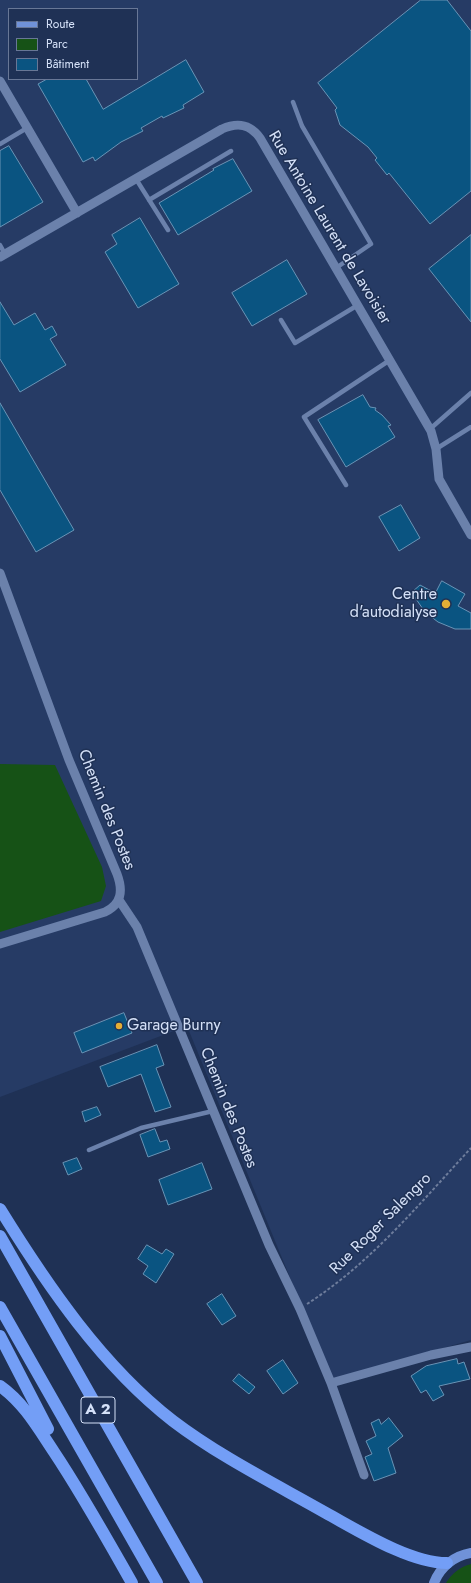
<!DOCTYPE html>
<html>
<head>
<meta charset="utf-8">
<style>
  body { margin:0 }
  #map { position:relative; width:471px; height:1583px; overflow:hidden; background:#1f3155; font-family:Jost,sans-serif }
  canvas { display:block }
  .legend { position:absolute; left:8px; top:8px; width:130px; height:72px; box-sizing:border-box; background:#1f3155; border:1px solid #687796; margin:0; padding:5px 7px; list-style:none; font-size:12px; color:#d5e1f8 }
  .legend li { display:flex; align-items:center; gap:8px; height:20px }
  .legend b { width:20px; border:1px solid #687796 }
</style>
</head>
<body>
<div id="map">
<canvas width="471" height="1583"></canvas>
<ul class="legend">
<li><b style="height:5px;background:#7092d8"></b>Route</li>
<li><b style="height:11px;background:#165216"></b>Parc</li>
<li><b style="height:11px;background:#0a5481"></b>Bâtiment</li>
</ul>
</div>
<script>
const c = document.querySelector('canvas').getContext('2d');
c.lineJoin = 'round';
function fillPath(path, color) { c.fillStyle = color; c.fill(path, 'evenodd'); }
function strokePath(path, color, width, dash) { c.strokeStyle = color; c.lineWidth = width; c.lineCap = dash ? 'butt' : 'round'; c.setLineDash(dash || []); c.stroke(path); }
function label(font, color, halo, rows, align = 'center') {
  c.font = font + ' Jost,sans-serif'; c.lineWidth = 3; c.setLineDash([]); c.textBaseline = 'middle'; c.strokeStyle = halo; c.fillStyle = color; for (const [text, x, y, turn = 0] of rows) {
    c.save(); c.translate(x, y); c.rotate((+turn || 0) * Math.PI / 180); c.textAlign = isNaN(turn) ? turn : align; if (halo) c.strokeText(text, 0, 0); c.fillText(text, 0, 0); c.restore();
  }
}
fillPath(new Path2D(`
  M0,0H471V1340L332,1380L187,1026L0,1097ZM9,9H137V79H9Z`), '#263b65');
fillPath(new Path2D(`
  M0,764L55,765L102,867L106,886L101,901L0,932Z
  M471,1564V1583H446C452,1573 460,1567 471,1564Z`), '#165216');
const building = new Path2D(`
  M421,0H447L471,31V191L430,224L389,173L387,175L375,160L377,158L368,147L340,125L335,110L337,108L318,83Z
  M186,60L204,92L183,105L184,108L163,118L162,116L141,128L143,131L121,142L95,161L93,157L83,162L38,84L47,79H86L103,109Z
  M9,146L43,202L0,227V151Z
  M233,159L252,191L178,235L159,203L214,170L213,169Z
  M140,218L179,284L138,308L105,252L117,244L112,235Z
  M471,235V322L429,269Z
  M287,260L307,294L252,326L232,293Z
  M0,302L14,325L35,313L45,330L52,326L57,335L50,339L66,365L20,392L0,359Z
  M363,395L370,407L376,408L375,410L382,415L391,425L388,426L395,437L346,467L318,420Z
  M0,403L74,530L36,552L0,490Z
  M401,505L420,538L399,551L379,517Z
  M442,581L465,594L458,606L471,613V629H455L438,622L425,612L416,599L412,592L420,585L435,593Z
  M124,1013L132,1033L82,1053L74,1033Z
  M157,1045L164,1065L156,1068L171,1107L155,1112L141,1074L108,1087L100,1067Z
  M97,1107L101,1115L85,1122L82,1112Z
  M155,1129L160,1142L167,1140L170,1149L148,1157L140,1135Z
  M77,1158L82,1169L68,1175L63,1163Z
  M202,1163L212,1189L168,1205L159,1180Z
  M147,1245L162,1254L166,1249L174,1254L156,1283L143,1274L148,1266L138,1259Z
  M222,1294L236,1316L222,1325L207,1304Z
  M457,1359L458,1364L464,1362L470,1379L439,1386L444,1395L433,1401L426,1390L421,1393L411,1376L426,1366Z
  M283,1360L298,1383L283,1394L267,1371Z
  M239,1374L255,1387L249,1394L233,1381Z
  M389,1418L403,1436L388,1448L396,1473L374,1481L365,1457L372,1454L366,1441L376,1436L371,1423L379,1419L381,1424Z`);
fillPath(building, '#0a5481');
strokePath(building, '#6994b6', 1);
strokePath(new Path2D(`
  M307,1304C371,1263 420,1203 471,1148`), '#6e7d9c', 2, [3, 2]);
strokePath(new Path2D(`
  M293,102L302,126L371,244L336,268
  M0,144L27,128
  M136,179L168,230
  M149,200L231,151
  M0,245L5,254
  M281,320L295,343L358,305
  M430,429L471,393
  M436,449L471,427
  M346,485L304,417L390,360
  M89,1150L141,1128L213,1111`), '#6b81ab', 4.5);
strokePath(new Path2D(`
  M0,81L77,213
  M0,257L222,129C238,122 250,124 260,138L431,431L436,449L439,479L471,535
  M0,573L69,760L117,874C123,890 122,904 105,912L0,944
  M119,900L137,927L269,1245L300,1309L331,1383L364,1475
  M331,1383L431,1355L471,1347`), '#6b81ab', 9);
strokePath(new Path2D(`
  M434,1583C440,1567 454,1556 471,1553`), '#7092d8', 10);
strokePath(new Path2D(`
  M0,1209C47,1285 102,1366 173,1421C219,1456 275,1484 326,1513C359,1531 410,1563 447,1563
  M0,1236L197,1583
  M0,1307L157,1583
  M0,1336L48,1429
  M0,1386C24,1403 38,1428 54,1452C82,1494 107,1539 132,1583`), '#739ef6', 12);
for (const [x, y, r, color] of [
  [446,604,5,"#e4ae35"],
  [119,1026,4,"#e4ae35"]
]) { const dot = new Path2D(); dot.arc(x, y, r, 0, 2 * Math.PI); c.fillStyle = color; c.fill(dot); strokePath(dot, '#1f3155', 1.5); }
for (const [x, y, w] of [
  [98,1410,34]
]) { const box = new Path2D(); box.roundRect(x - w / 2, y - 13, w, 26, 3); c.fillStyle = '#1f3155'; c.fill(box); strokePath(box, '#d5e1f8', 1); }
label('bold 15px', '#d5e1f8', null, [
  ["A 2",98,1410]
]);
label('16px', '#d5e1f8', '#1f3155', [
  ["Rue Antoine Laurent de Lavoisier",329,228,59],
  ["Chemin des Postes",106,810,68],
  ["Chemin des Postes",228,1108,68],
  ["Rue Roger Salengro",381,1224,-45]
]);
label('16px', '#d5e1f8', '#1f3155', [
  ["Centre",437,595],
  ["d'autodialyse",437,613],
  ["Garage Burny",127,1026,"left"]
], 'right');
</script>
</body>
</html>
